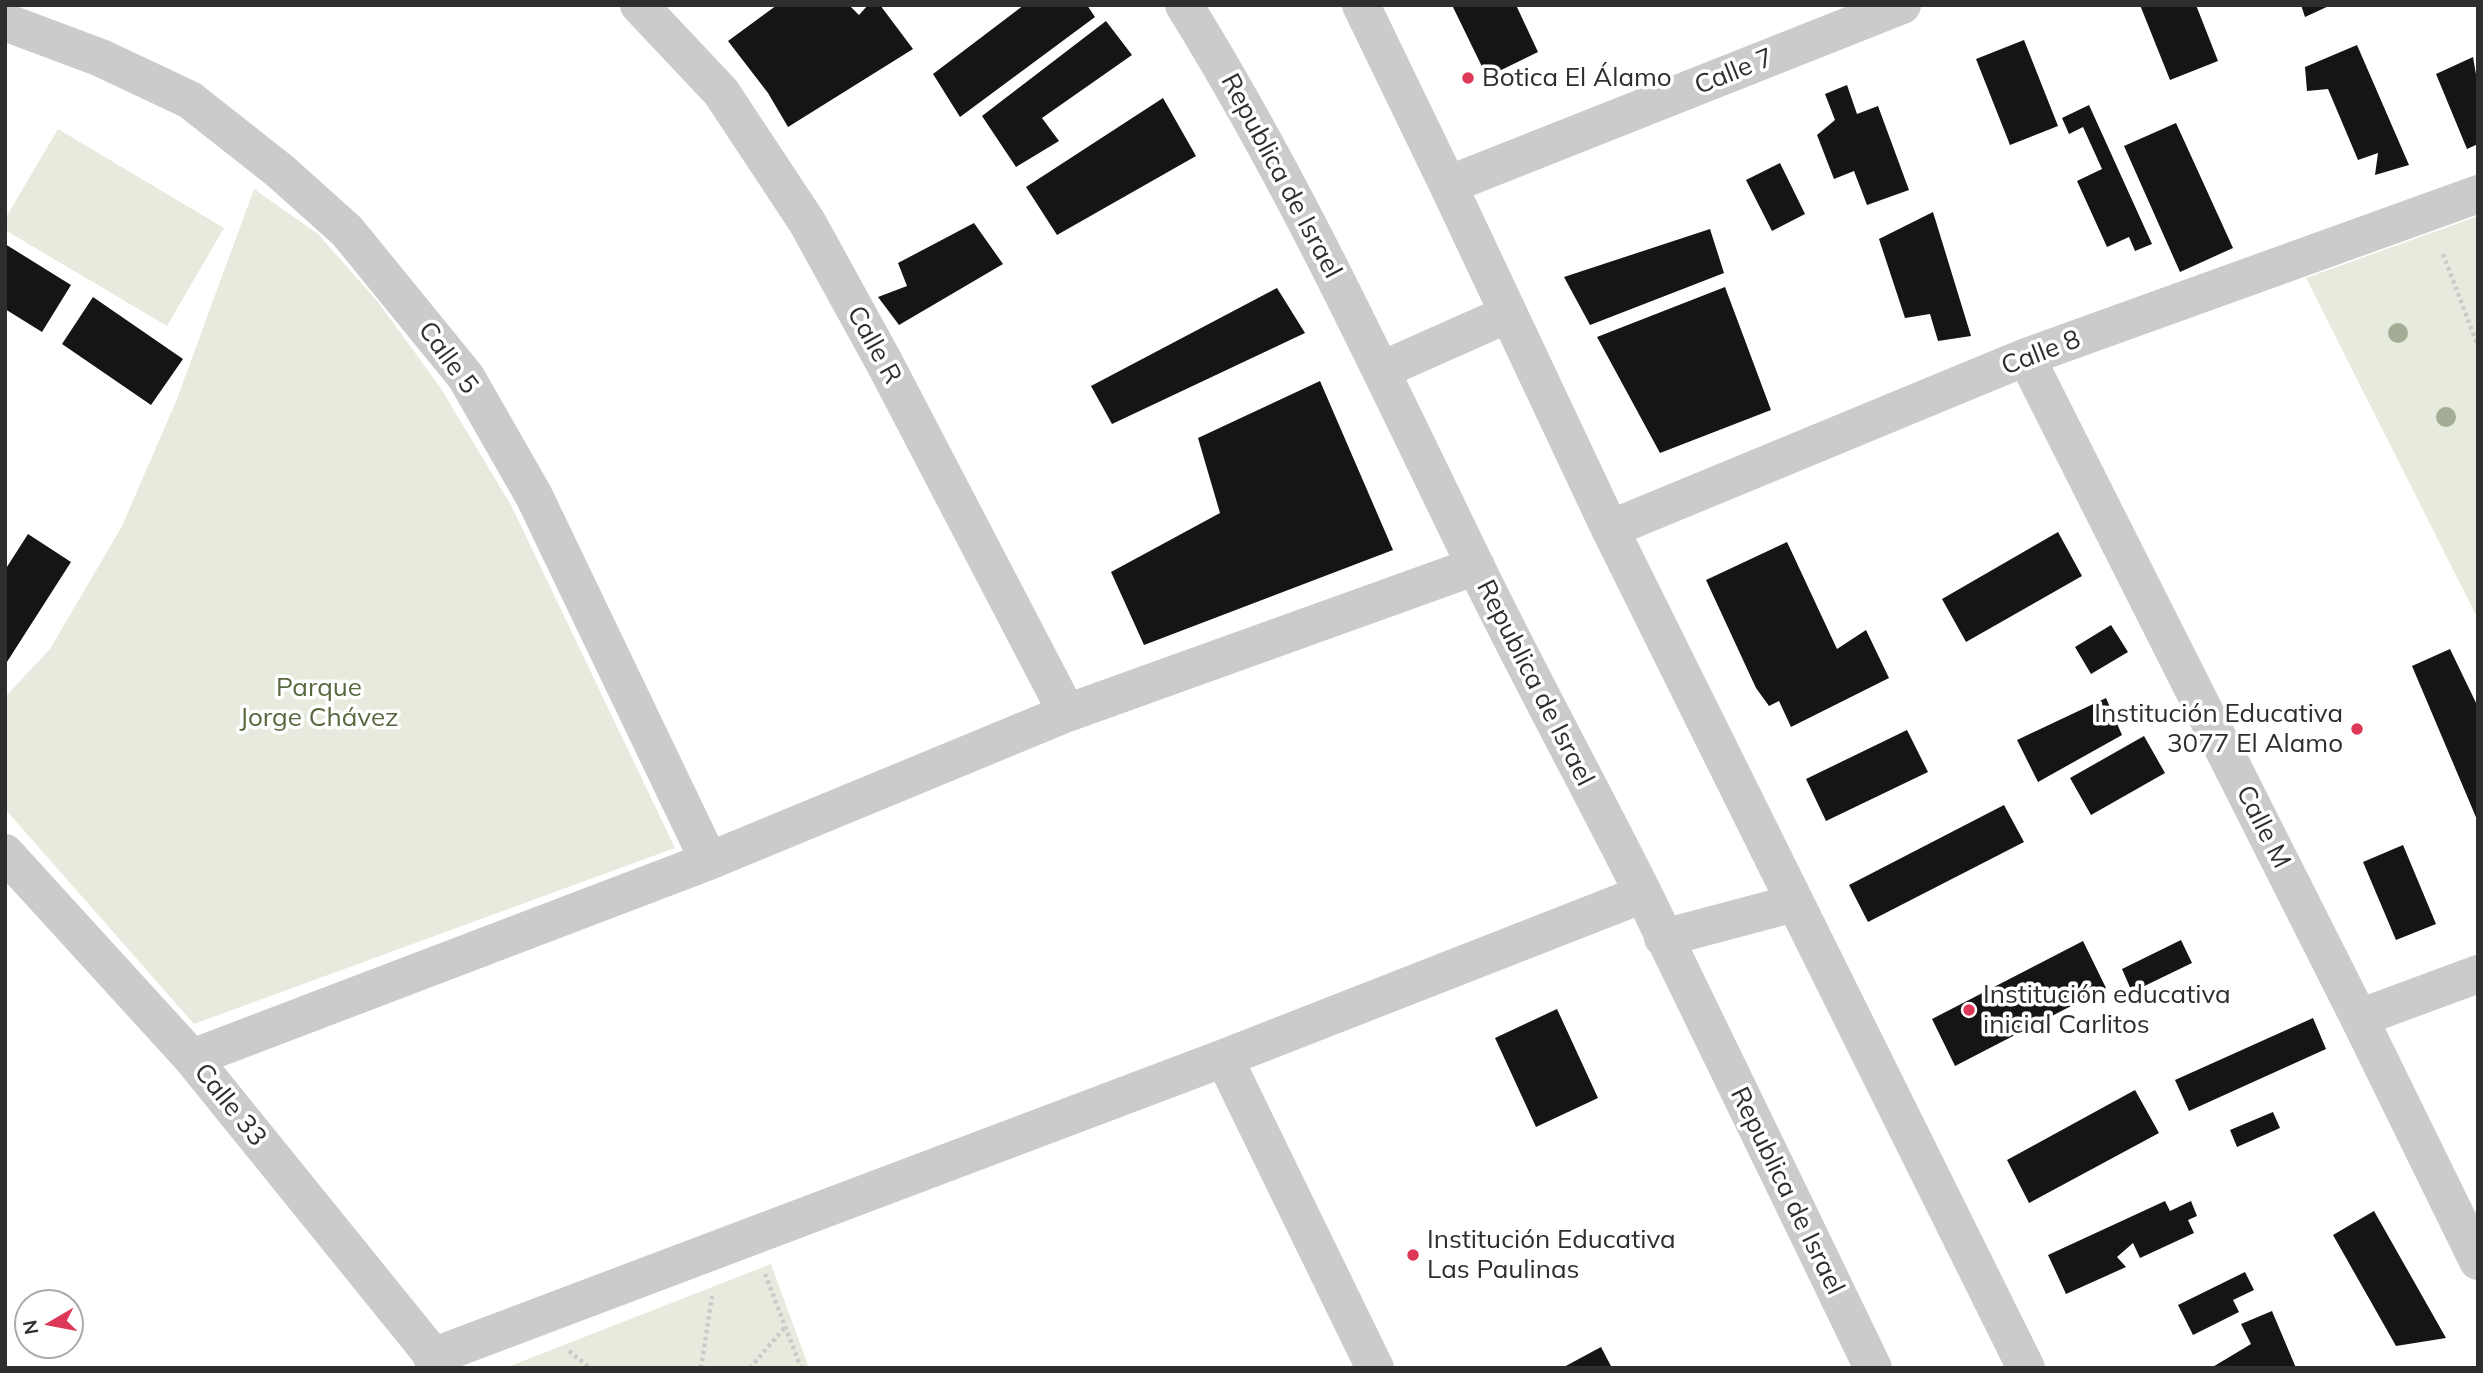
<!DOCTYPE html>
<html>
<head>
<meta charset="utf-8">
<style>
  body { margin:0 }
  #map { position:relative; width:2483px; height:1373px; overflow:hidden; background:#fff; font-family:Mulish,sans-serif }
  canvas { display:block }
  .frame { position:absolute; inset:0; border:7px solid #2e2e2e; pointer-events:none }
  .north { position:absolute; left:14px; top:1289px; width:70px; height:70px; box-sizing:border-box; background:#fff; border:2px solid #ababab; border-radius:50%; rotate:260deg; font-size:19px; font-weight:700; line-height:28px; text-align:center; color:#2e2e2e }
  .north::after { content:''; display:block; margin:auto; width:24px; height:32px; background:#de3859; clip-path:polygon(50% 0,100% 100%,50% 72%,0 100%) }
</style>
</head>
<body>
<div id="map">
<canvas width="2483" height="1373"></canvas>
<div class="frame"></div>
<div class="north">N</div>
</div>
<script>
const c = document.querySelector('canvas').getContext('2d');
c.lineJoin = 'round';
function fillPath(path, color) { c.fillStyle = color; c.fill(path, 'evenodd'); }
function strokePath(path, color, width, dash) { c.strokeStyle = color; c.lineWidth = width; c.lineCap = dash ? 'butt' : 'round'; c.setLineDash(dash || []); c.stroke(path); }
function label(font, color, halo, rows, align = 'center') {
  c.font = font + ' Mulish,sans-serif'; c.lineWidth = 7; c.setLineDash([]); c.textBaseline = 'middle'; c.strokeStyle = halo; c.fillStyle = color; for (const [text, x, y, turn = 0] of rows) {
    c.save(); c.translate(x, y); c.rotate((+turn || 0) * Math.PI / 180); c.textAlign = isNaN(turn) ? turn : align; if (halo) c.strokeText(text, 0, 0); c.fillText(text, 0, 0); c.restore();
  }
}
fillPath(new Path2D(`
  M58,129L224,228L167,326L5,230V219Z
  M254,189L318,234L378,302L440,387L511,505L675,848L194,1024L5,809V697L50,649L122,526L177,399Z
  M2478,216V619L2306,278Z
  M771,1264L809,1368H505Z`), '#e6ebdd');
fillPath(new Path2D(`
  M777,5H849L859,15L868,5H880L913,49L788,127L768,93L728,41Z
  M1024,5H1087L1095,17L960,117L933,74Z
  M1452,5H1516L1538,52L1487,77Z
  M2140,5H2196L2218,61L2170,80Z
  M2301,5H2331L2305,17Z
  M1106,21L1132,55L1042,118L1059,141L1016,167L982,116Z
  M2024,40L2058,126L2010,145L1976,59Z
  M2357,45L2409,165L2375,175L2378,153L2358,160L2328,89L2307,91L2305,67Z
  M2473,57L2478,86V144L2467,149L2436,74Z
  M1847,85L1857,114L1878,106L1909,190L1867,205L1854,171L1834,179L1817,135L1835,120L1825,94Z
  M1163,98L1196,156L1057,235L1026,187Z
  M2089,105L2152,244L2135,251L2129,237L2107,247L2077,181L2102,169L2083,127L2069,134L2062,118Z
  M2176,123L2233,248L2180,272L2124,146Z
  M1780,163L1805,214L1772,231L1746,180Z
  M1933,212L1971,336L1938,341L1930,314L1905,318L1879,239Z
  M974,223L1003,264L899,325L878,297L907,286L898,263Z
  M1710,229L1724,273L1590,325L1564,277Z
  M5,244L71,285L42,332L5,309Z
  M1725,287L1771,410L1660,453L1597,337Z
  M1277,288L1305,333L1112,424L1091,386Z
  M93,297L183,359L151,405L62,344Z
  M1320,381L1393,550L1144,645L1111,572L1220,513L1198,438Z
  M2058,532L2082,576L1966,642L1942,599Z
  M28,534L71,562L5,665V570Z
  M1787,542L1837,649L1866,630L1889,678L1791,727L1779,701L1769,706L1756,688L1706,580Z
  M2111,625L2128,652L2091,674L2075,647Z
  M2450,649L2478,707V822L2412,666Z
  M2106,698L2122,735L2038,782L2017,740Z
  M1907,730L1928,772L1826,821L1806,779Z
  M2144,736L2165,773L2091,815L2070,778Z
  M2004,805L2024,842L1868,922L1849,885Z
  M2403,845L2436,924L2396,940L2363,862Z
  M2181,940L2192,963L2132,992L2122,969Z
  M2083,941L2106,988L1955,1066L1932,1019Z
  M1557,1009L1598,1098L1536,1127L1495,1038Z
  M2313,1018L2326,1049L2189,1111L2175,1080Z
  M2135,1090L2159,1133L2029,1203L2007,1160Z
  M2273,1112L2280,1128L2237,1147L2230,1130Z
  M2165,1201L2170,1211L2191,1201L2197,1216L2188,1220L2194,1233L2140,1258L2133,1243L2117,1257L2126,1267L2066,1294L2048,1255Z
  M2374,1211L2446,1338L2396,1346L2333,1235Z
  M2245,1272L2254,1290L2233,1300L2239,1312L2193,1335L2178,1305Z
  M2272,1311L2296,1368H2211L2251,1344L2241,1324Z
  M1601,1347L1612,1368H1562Z`), '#151515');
strokePath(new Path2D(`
  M2443,254L2478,346
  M765,1274L801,1368
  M569,1351L590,1368
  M701,1368L712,1296
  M750,1368L785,1327`), '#cbcbcb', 4.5, [3.5, 3.5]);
strokePath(new Path2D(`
  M639,5L721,92L807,222L884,362L1067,713
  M1184,5C1295,184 1382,374 1474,563C1528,674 1587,781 1642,891C1720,1049 1796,1209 1873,1368
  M1361,5L1448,185L1610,529L2026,1368
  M5,22L101,58L190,100L280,171L347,231L466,377L534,496L709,861
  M1448,185L1902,5
  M2026,357L2359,1018L2478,1261
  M1382,370L1508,314
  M1610,529L2026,357L2478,194
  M5,853L192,1058L443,1368
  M1663,938L1795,903
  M2359,1018L2478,974
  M192,1058L709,861L1067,713L1476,566
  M1224,1058L1375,1368
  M432,1357L1224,1058L1643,894`), '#cbcbcb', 38);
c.fillStyle = '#a3ac95';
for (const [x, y] of [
  [2398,333],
  [2446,417]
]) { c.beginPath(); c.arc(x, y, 10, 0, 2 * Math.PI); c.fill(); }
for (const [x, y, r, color] of [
  [1468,78,7,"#de3859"],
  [2357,729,7,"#de3859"],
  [1969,1010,7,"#de3859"],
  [1413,1255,7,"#de3859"]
]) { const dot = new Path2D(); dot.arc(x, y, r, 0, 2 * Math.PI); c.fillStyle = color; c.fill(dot); strokePath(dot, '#fff', 2.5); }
label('26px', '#2e2e2e', '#fff', [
  ["Calle 7",1734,72,-22],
  ["Republica de Israel",1281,176,62],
  ["Calle R",874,345,61],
  ["Calle 8",2041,353,-21],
  ["Calle 5",448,358,54],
  ["Republica de Israel",1535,683,63],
  ["Calle M",2263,827,63],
  ["Calle 33",230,1105,51],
  ["Republica de Israel",1787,1191,64]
]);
label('26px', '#2e2e2e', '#fff', [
  ["Botica El Álamo",1482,78],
  ["Institución Educativa",2343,714,"right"],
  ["3077 El Alamo",2343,744,"right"],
  ["Institución educativa",1983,995],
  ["inicial Carlitos",1983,1025],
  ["Institución Educativa",1427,1240],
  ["Las Paulinas",1427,1270]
], 'left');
label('26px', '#57683e', '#fff', [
  ["Parque",319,688],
  ["Jorge Chávez",319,718]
]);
</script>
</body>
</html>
